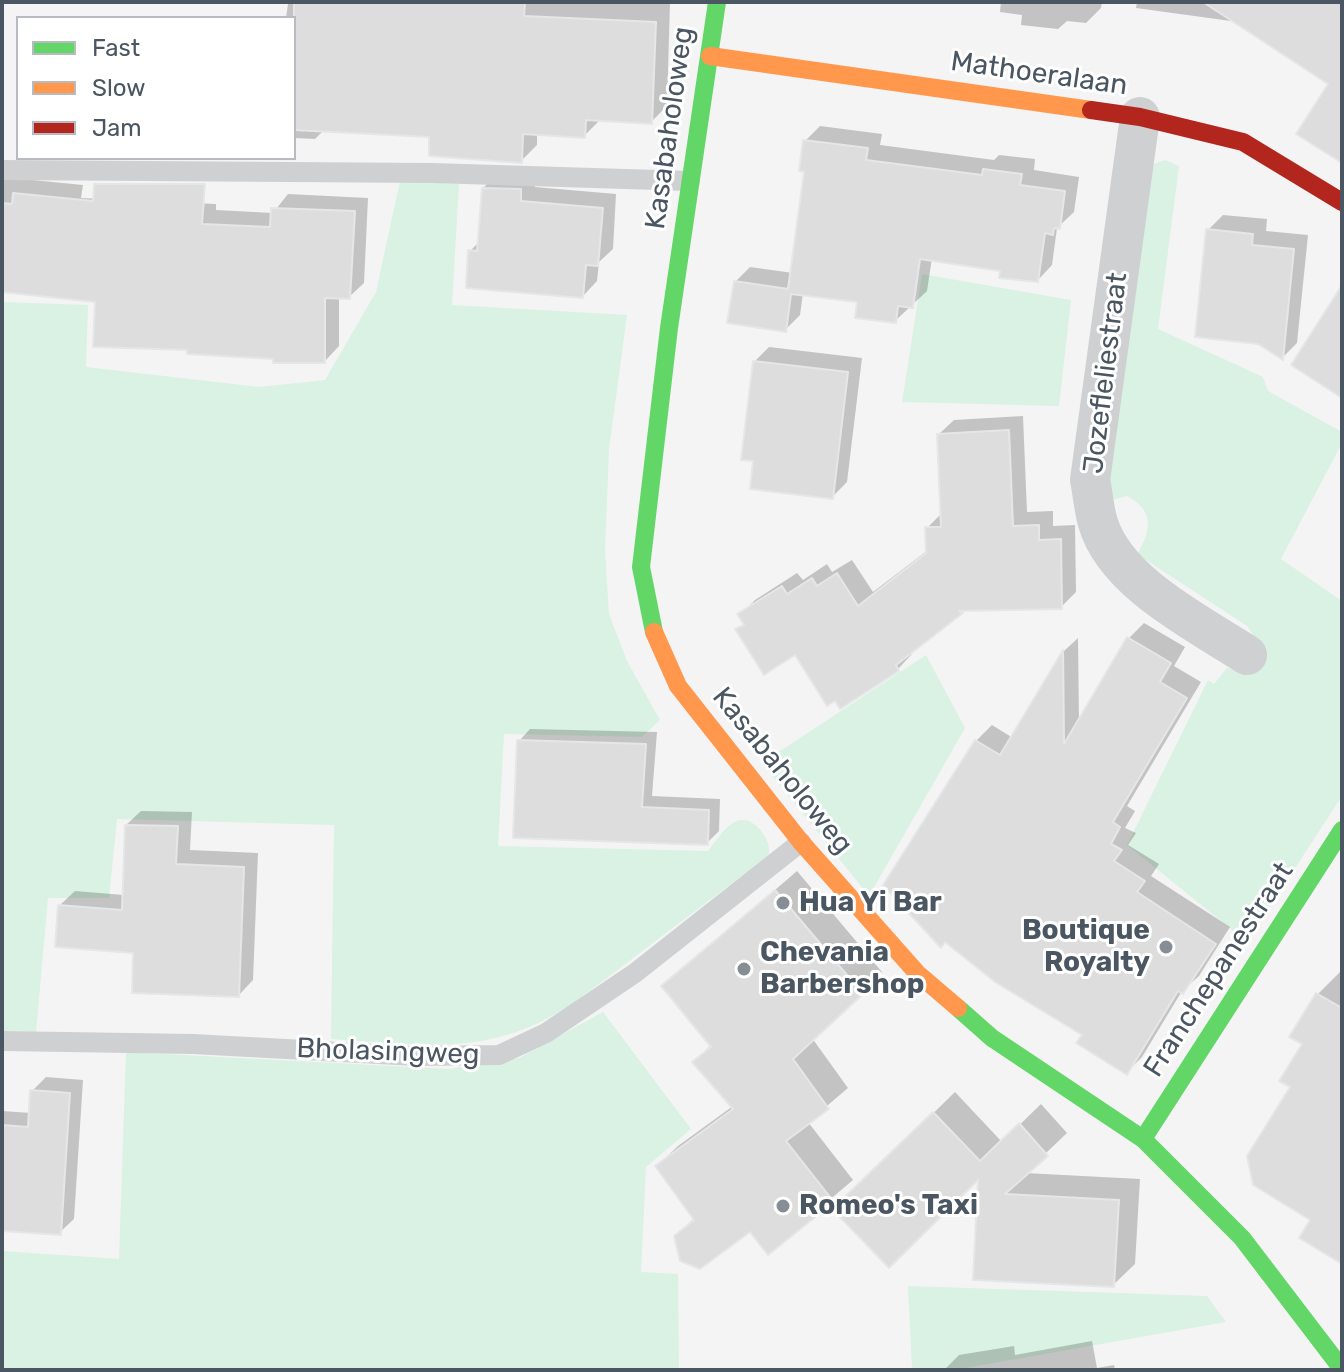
<!DOCTYPE html>
<html>
<head>
<meta charset="utf-8">
<style>
  body { margin:0 }
  #map { position:relative; width:1344px; height:1372px; overflow:hidden; background:#f4f4f4; font-family:Rubik,sans-serif }
  canvas { display:block }
  .frame { position:absolute; inset:0; border:4px solid #4a5661; pointer-events:none }
  .legend { position:absolute; left:16px; top:16px; width:280px; height:144px; box-sizing:border-box; background:#fff; border:2px solid #b7bbc0; margin:0; padding:10px 14px; list-style:none; font-size:24px; color:#4a5661 }
  .legend li { display:flex; align-items:center; gap:16px; height:40px }
  .legend b { width:40px; border:2px solid #b7bbc0 }
</style>
</head>
<body>
<div id="map">
<canvas width="1344" height="1372"></canvas>
<div class="frame"></div>
<ul class="legend">
<li><b style="height:10px;background:#63d668"></b>Fast</li>
<li><b style="height:10px;background:#ff974d"></b>Slow</li>
<li><b style="height:10px;background:#b3261e"></b>Jam</li>
</ul>
</div>
<script>
const c = document.querySelector('canvas').getContext('2d');
c.lineJoin = 'round';
function fillPath(path, color) { c.fillStyle = color; c.fill(path, 'evenodd'); }
function strokePath(path, color, width, dash) { c.strokeStyle = color; c.lineWidth = width; c.lineCap = dash ? 'butt' : 'round'; c.setLineDash(dash || []); c.stroke(path); }
function label(font, color, halo, rows, align = 'center') {
  c.font = font + ' Rubik,sans-serif'; c.lineWidth = 6; c.setLineDash([]); c.textBaseline = 'middle'; c.strokeStyle = halo; c.fillStyle = color; for (const [text, x, y, turn = 0] of rows) {
    c.save(); c.translate(x, y); c.rotate((+turn || 0) * Math.PI / 180); c.textAlign = isNaN(turn) ? turn : align; if (halo) c.strokeText(text, 0, 0); c.fillText(text, 0, 0); c.restore();
  }
}
fillPath(new Path2D(`
  M1165,160L1179,166L1158,329L1263,377L1268,391L1342,432V443L1281,559L1342,601V796L1247,942L1127,845L1208,680L1214,684L1227,668L1245,673L1261,647L1247,626L1137,554C1152,530 1154,510 1127,496L1112,500L1108,478L1151,165Z
  M400,181L459,184L452,305L627,315L609,449L605,551L609,614L627,661L660,720L642,737L504,734L498,846L708,851C717,840 726,823 741,820C756,818 774,843 768,856L571,1005C487,1058 424,1045 331,1039L334,825L117,819L109,898H48L36,1032L2,1031V302L88,305L86,367L259,387L325,380L376,292Z
  M922,274L1071,300L1059,406L902,402Z
  M926,655L965,728L869,896L762,763Z
  M603,1012L691,1129L646,1167L641,1272L678,1274L679,1370H2V1251L119,1259L126,1052L448,1069L519,1058Z
  M908,1286L1207,1296L1226,1322L954,1370H912Z`), '#d9f2e3');
fillPath(new Path2D(`
  M269,2H670L667,106L651,122L601,119L584,136L537,133V145L521,161L431,135L325,129L315,139L294,138V18H286L288,4Z
  M1001,2H1102L1101,8L1086,23L1067,21L1058,29L1021,25L1022,15L1000,12Z
  M1137,2H1342V161L1331,83L1238,22L1136,8Z
  M820,126L882,134L880,145L994,160L999,155L1035,159L1034,170L1079,177L1074,212L1057,228L1052,265L1038,280L1002,269L932,258L927,291L895,321L859,300L803,293L800,315L785,330L735,282L750,267L793,273L806,170L805,141Z
  M498,174L535,175V187L616,194L613,249L599,262L597,281L583,296L470,251L479,242L483,188Z
  M2,177L83,185L81,198L216,204V210L273,213L288,194L368,198L364,283L349,297H339V346L325,361L189,349L97,300L2,290Z
  M1223,215L1267,219L1266,231L1308,235L1297,343L1283,357L1208,230Z
  M769,347L862,358L847,482L832,497L755,459L754,362Z
  M1023,416L1027,512L1053,511V526L1075,525L1076,592L1061,607L965,609L910,651L912,654L898,669L796,652L738,629L745,622L740,615L755,600L797,573L803,580L827,564L832,572L852,560L873,592L928,550L927,528L942,513L939,434L954,420Z
  M1144,623L1185,647L1174,666L1201,682L1127,806L1135,811L1125,828L1136,833L1128,845L1159,864L1151,876L1230,927L1199,976L1182,991L1142,1057L1126,1073L1084,1035L976,741L992,725L1013,738L1064,651L1078,638L1079,723L1129,638Z
  M530,729L657,732L652,796L720,799L719,831L707,843L519,741Z
  M141,811L192,812L190,850L258,853L253,980L239,995L135,951L60,905L75,891L124,895L126,825Z
  M797,871L882,972L812,1038L848,1088L808,1122L853,1180L768,1252L750,1230L676,1236L695,1217L657,1166L678,1146L733,1106L694,1062L712,1044L664,986Z
  M1340,972L1342,974V1262L1313,1220L1293,1086L1305,1043L1292,1036L1318,994Z
  M46,1077L83,1080L74,1219L60,1232L2,1229V1111L31,1113L32,1091Z
  M955,1092L1002,1142L1041,1104L1067,1133L1025,1173L1140,1179L1135,1264L1113,1285L981,1175L835,1209Z
  M1092,1341L1097,1368L1114,1365L1115,1370H944L959,1355L1014,1346L1015,1355Z`), '#0003');
const building = new Path2D(`
  M294,2H525L524,16L656,22L652,124L586,120L585,138L523,134L522,163L429,156V137L294,130Z
  M1203,2H1342V163L1296,134L1328,84Z
  M803,140L868,148L866,160L982,175L983,169L1022,174L1020,185L1065,191L1060,229L1054,228L1053,235L1045,233L1038,282L999,278L1000,271L920,259L913,308L898,306L896,323L855,318L857,302L791,294L786,332L727,323L734,281L788,289L804,172L799,171Z
  M94,184H205L202,224L270,227L271,208L355,211L350,299L325,298V363H273V359L187,354V350L93,347L95,302L2,292V203L12,204L13,193L93,201Z
  M482,188L521,189V201L603,208L598,266L586,265L583,298L466,288L468,250L477,251Z
  M1206,229L1253,234L1252,245L1294,249L1283,360L1258,344L1195,337Z
  M1342,285V398L1291,365Z
  M753,361L848,372L833,499L750,489L753,461L741,460Z
  M1009,430L1013,526L1039,525V540L1061,539L1062,609L959,611L963,613L896,665L899,671L840,709L835,701L827,706L795,655L764,675L735,629L744,625L737,614L782,586L787,594L812,578L817,586L837,573L858,606L926,553L925,527H941L937,434Z
  M1127,637L1171,663L1160,682L1187,698L1113,822L1120,827L1111,844L1122,850L1114,861L1145,881L1137,892L1216,944L1183,994L1178,991L1127,1075L1076,1043L1082,1035L995,982L945,942L941,948L883,885L975,740L1000,755L1063,650L1064,744Z
  M517,740L646,744L642,807L709,810L708,845L513,838Z
  M125,825L178,826L176,864L244,867L239,997L132,993L133,953L55,947L58,905L122,910Z
  M775,890L863,994L793,1059L829,1109L786,1141L834,1202L768,1255L750,1232L700,1269L680,1261L674,1236L694,1220L655,1166L733,1109L692,1062L711,1047L661,986Z
  M1316,993L1342,1008V1264L1299,1238L1310,1220L1253,1185L1247,1156L1290,1087L1279,1081L1302,1044L1289,1037Z
  M30,1090L70,1093L61,1235L2,1231V1125L28,1127Z
  M933,1112L980,1161L1019,1123L1048,1156L1005,1194L1119,1200L1114,1287L973,1280L978,1180L889,1268L832,1209Z`);
fillPath(building, '#ddddde');
strokePath(building, '#e5e6e7', 2);
strokePath(new Path2D(`
  M2,170L432,173L690,181
  M2,1041L193,1044L416,1056L499,1055L546,1033L635,973L801,842`), '#ced0d2', 20);
strokePath(new Path2D(`
  M1140,117L1090,480C1093,494 1094,510 1098,523C1116,583 1198,623 1247,655`), '#ced0d2', 40);
strokePath(new Path2D(`
  M654,632L641,567L669,328L717,2
  M958,1008L992,1038L1143,1139L1242,1238L1342,1369
  M1143,1139L1342,830`), '#63d668', 18);
strokePath(new Path2D(`
  M710,56L1091,110
  M654,632L678,686L801,842L917,973L958,1008`), '#ff974d', 18);
strokePath(new Path2D(`
  M1091,110L1140,117L1243,142L1342,202`), '#b3261e', 18);
for (const [x, y, r, color] of [
  [783,903,8,"#868d94"],
  [1166,947,8,"#868d94"],
  [744,969,8,"#868d94"],
  [783,1206,8,"#868d94"]
]) { const dot = new Path2D(); dot.arc(x, y, r, 0, 2 * Math.PI); c.fillStyle = color; c.fill(dot); strokePath(dot, '#fff', 3); }
label('28px', '#4a5661', '#fff', [
  ["Mathoeralaan",1039,74,8],
  ["Kasabaholoweg",670,128,-82],
  ["Jozefleliestraat",1106,373,-83],
  ["Kasabaholoweg",782,771,51],
  ["Franchepanestraat",1219,970,-57],
  ["Bholasingweg",388,1052,2]
]);
label('bold 28px', '#4a5661', '#fff', [
  ["Hua Yi Bar",799,903],
  ["Boutique",1150,931,"right"],
  ["Royalty",1150,963,"right"],
  ["Chevania",760,953],
  ["Barbershop",760,985],
  ["Romeo's Taxi",799,1206]
], 'left');
</script>
</body>
</html>
